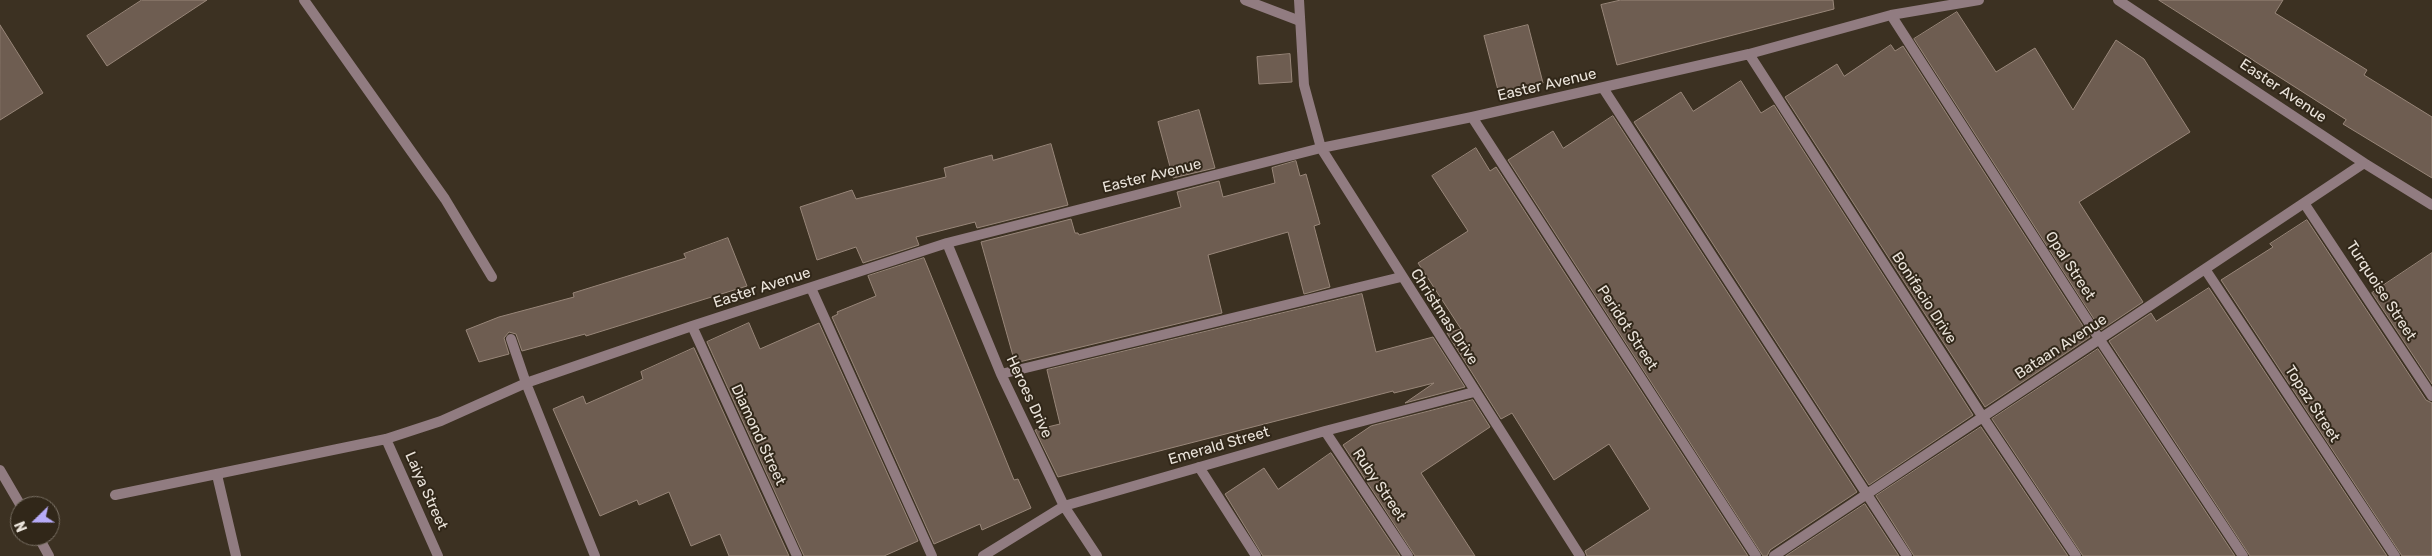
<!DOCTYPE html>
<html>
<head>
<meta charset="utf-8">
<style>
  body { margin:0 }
  #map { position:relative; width:2432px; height:556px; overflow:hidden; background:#3c3122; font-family:Rubik,sans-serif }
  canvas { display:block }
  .north { position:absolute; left:10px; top:496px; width:50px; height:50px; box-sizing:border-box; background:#312719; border:1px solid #7b7266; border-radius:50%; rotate:248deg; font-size:14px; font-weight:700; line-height:20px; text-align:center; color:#eae3da }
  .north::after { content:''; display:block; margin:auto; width:18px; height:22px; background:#b7abf8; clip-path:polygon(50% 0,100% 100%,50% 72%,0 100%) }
</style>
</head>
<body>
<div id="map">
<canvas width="2432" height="556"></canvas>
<div class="north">N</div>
</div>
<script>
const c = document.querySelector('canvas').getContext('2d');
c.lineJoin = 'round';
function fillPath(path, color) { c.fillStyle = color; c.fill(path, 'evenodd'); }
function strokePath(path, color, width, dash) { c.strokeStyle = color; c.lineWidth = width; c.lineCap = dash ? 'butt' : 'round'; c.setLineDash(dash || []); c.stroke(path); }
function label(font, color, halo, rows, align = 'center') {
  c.font = font + ' Rubik,sans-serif'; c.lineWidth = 4; c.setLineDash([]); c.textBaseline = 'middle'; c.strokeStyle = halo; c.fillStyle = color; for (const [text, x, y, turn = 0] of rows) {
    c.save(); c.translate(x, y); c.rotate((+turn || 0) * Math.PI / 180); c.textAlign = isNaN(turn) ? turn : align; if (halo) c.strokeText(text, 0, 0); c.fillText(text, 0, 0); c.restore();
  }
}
const building = new Path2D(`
  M142,0H207L107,66L87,36Z
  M1621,0H1833L1834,9L1617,65L1601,5Z
  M2159,0H2283L2275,13L2367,70L2364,75L2432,117V178L2343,124L2346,120Z
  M1957,12L1996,72L2035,48L2073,110L2116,40L2144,59L2190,132L2079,202L2143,302L2101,330L1914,39Z
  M0,25L43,93L0,120Z
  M1528,25L1543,83L1499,94L1484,36Z
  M1891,45L1895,51L1903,46L2090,337L1985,407L1785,97L1837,64L1844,76Z
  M1290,54L1292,82L1259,84L1257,57Z
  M1741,81L1761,113L1774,105L1973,415L1869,485L1634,122L1681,92L1693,111Z
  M1199,110L1215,168L1173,178L1158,122Z
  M1613,116L1857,492L1770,550L1767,556H1763L1508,160L1553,131L1563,148Z
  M1051,144L1068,205L977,228L975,222L916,237L919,245L863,263L856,247L817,260L800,207L852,190L856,199L946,177L944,168L992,155L993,160Z
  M1476,148L1490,171L1496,167L1748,556H1587L1585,551L1650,509L1609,444L1554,480L1512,413L1501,419L1447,333L1461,329L1418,263L1468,231L1432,176Z
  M1296,161L1300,176L1306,174L1320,224L1314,226L1330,287L1304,294L1288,232L1208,255L1222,313L1015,363L981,242L1071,219L1075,233H1078L1079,235L1181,207L1177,192L1219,181L1223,197L1275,183L1272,168Z
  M2307,220L2426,400L2432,403V556H2402L2221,280L2273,247L2270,244Z
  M728,238L747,286L586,336L585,334L522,351L516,334L509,332L504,338L509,354L479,362L466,330L499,317L574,297L573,293L686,258L684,254Z
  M2432,253V384L2372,293Z
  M924,258L1014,480L1018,479L1031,508L982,530L980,524L934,544L832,317L838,314L837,312L876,296L868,276Z
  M2209,288L2387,556H2250L2109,341L2151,313L2156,321Z
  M1362,294L1376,352L1433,337L1465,387L1405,403L1434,383L1394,393L1393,391L1058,477L1035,430L1060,424L1047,370Z
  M749,323L760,349L819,323L918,541L884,556H804L707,342Z
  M694,348L789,556H729L720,534L691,546L669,492L639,505L637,500L600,516L553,409L583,396L586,404L643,379L641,372Z
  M2098,349L2235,556H2083L1992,419Z
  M1473,400L1490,427L1421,473L1475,556H1415L1343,445L1371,426Z
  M1981,427L2068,556H1914L1876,496Z
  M1331,453L1400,556H1263L1225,494L1264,468L1278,489Z
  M1865,504L1899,556H1786Z`);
fillPath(building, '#6e5d51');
strokePath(building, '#988679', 1);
strokePath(new Path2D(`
  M1245,0L1300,21`), '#917c81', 10);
strokePath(new Path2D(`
  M304,0L445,199L492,277
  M1299,0L1304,85L1321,148L1580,556
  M2118,0L2364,163L2432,205
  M1891,15L2100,340L2243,556
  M1749,54L1982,416L2076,556
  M1603,88L1907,556
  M1472,117L1756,556
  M2304,203L2432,396
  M947,243L1001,374L1064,506L1097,556
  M2205,269L2395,556
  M811,288L932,556
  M692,326L797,556
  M1001,374L1401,277
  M1325,431L1408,556
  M386,439L438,556
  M1199,467L1256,556
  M0,470L21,506
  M217,475L236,556
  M115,495L386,439L441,421L526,383L511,339
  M38,536L49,556
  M595,556L526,383L692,326L947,243L1321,148L1472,117L1749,54L1891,15L1979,0
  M983,556L1064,506L1325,431L1474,392
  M1774,556L2364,163`), '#917c81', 10);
label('15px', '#eae3da', '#312719', [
  ["Easter Avenue",1547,85,-13],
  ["Easter Avenue",2283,91,34],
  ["Easter Avenue",1152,176,-14],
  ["Opal Street",2070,266,57],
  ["Easter Avenue",762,288,-18],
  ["Turquoise Street",2381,291,57],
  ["Bonifacio Drive",1924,298,57],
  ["Christmas Drive",1444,317,57],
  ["Peridot Street",1627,328,57],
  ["Bataan Avenue",2061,347,-33],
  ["Heroes Drive",1029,397,65],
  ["Topaz Street",2312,404,57],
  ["Diamond Street",758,435,65],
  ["Emerald Street",1219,446,-16],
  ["Ruby Street",1379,485,56],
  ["Laiya Street",426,491,66]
]);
</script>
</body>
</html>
